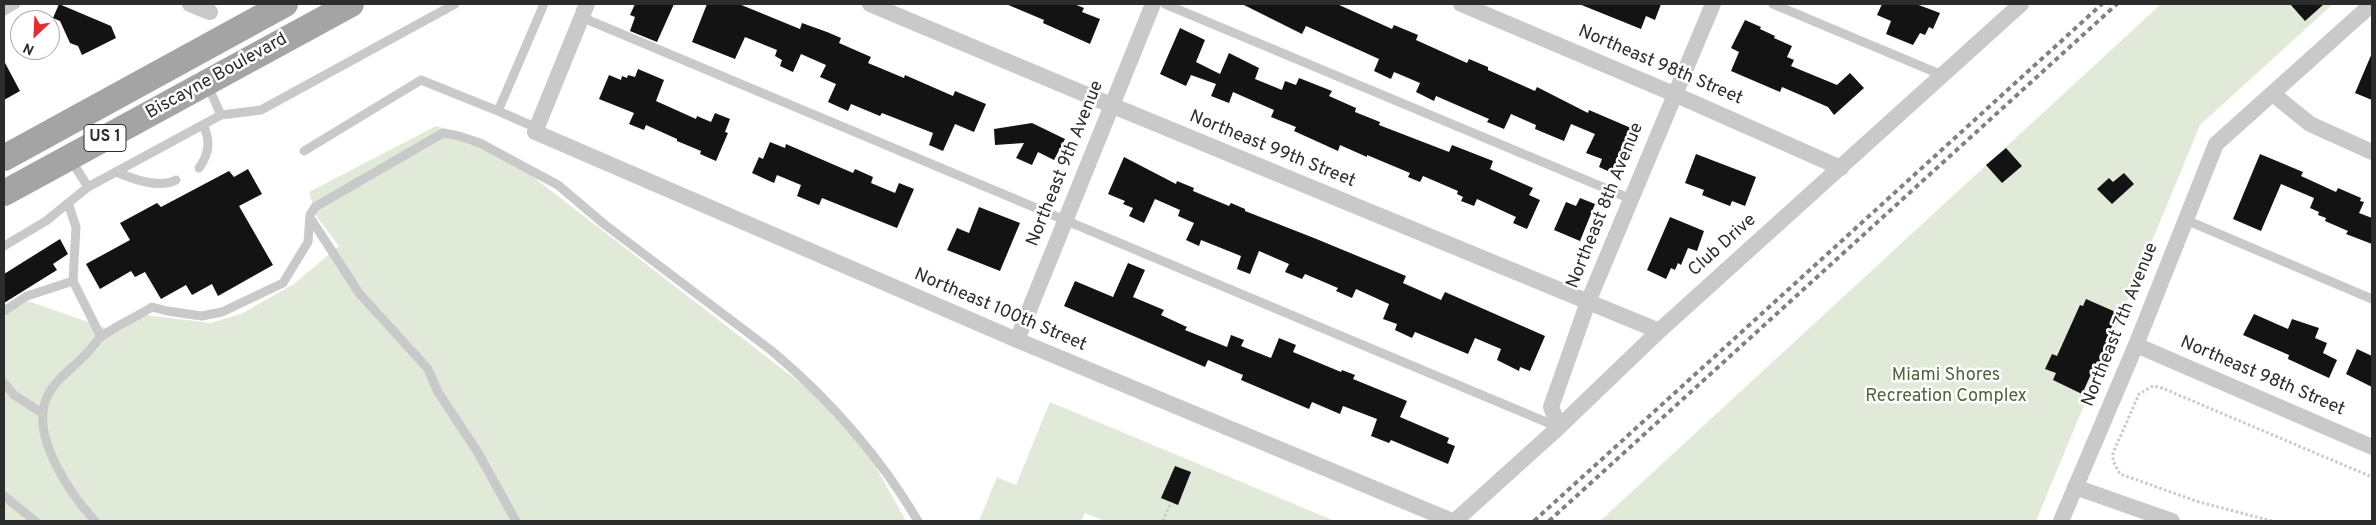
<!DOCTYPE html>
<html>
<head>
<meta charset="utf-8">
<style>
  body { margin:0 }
  #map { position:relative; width:2376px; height:525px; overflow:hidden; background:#fff; font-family:Overpass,sans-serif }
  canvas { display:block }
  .frame { position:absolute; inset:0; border:5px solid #2c2c2c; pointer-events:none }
  .north { position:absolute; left:10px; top:10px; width:50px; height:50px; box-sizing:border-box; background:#fff; border:1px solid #ababab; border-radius:50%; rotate:205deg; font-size:14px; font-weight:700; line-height:20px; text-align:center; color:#2c2c2c }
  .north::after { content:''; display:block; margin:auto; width:18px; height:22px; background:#e22f34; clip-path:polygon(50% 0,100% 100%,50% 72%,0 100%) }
</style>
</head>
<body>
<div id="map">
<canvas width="2376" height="525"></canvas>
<div class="frame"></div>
<div class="north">N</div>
</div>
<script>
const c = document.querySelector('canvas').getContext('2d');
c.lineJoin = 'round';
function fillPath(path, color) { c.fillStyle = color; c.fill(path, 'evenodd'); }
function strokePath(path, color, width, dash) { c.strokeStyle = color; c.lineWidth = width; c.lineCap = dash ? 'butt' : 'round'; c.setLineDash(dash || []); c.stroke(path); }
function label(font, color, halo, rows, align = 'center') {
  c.font = font + ' Overpass,sans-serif'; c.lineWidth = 5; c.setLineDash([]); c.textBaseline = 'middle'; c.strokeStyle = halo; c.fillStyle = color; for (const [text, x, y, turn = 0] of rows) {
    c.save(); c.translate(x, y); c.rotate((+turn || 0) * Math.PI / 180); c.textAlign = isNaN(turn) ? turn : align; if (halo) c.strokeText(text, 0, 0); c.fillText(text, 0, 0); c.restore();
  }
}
fillPath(new Path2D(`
  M2161,4H2333L2200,125L2036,521H1600Z
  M436,126L489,143L851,422L906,521H4V316L28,301L117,332L146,315L210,323L241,314L294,284L339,246L317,217L309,192Z
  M1050,402L1335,521H1105L1085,513L1081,521H979L997,477L1016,485Z`), '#e1ead9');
fillPath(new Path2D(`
  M59,4L111,26L116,38L82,55L78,46L70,43L60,21L53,18Z
  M635,4H674L657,42L630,31L635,17L630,15Z
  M707,4H739L800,29L802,23L827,32L841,38L839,43L871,57L868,63L904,78L905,75L953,96L955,91L986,104L974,132L955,124L943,151L929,145L933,133L882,113L880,116L851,104L848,111L828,102L836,84L820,77L826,65L801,54L793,72L780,66L782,60L775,56L777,50L745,37L735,59L692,42Z
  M1006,4H1074L1084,8L1082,12L1100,19L1090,44L1043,23L1044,20Z
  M1242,4H1337L1392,29L1394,25L1418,35L1416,40L1467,63L1469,59L1488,67V70L1535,91L1537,87L1588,113L1589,110L1631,128L1612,173L1599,167L1602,159L1586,153L1595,134L1571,124L1564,141L1535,129L1536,125L1511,114L1504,129L1487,122L1489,119L1436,96L1434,101L1416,92L1420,83L1394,72L1391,79L1374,71L1379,59L1306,26L1302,34Z
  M1579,4H1661L1655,20L1646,16L1641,29Z
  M1882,4H1916L1940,13L1933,29L1929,27L1925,35L1920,33L1913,45L1886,34L1891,21L1877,15Z
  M2290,4H2324L2305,21Z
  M1745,20L1761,27L1760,29L1775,36L1774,38L1792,46L1787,57L1794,60L1791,66L1837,85L1850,73L1864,88L1834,115L1828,107L1782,87L1780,92L1731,71L1739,52L1731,48Z
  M1180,28L1205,40L1196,62L1220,74L1229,53L1259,68L1255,79L1282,90L1285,81L1296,85L1299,78L1332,91L1329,96L1356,108L1355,112L1380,122L1379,125L1449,152L1452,145L1493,161L1490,169L1533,188L1529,195L1540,200L1527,229L1513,223L1516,217L1477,199L1474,206L1461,201L1463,197L1457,194L1458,191L1423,176L1420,182L1408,177L1410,173L1367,155V157L1340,145L1338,151L1294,131L1296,127L1271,117L1274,110L1233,92L1229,103L1211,96L1216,84L1191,75L1186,86L1160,74Z
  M2372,53V100L2355,93Z
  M4,61L20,91L4,100Z
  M638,69L664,80L656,101L696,119L697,116L711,122L715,113L730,119L725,132L728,133L716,161L700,154L701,151L677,141V139L646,125L644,130L629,124L634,113L599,99L609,75L621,80L622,76L627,78L628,75L635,77Z
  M1032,123L1065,139L1054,160L1038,152L1032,165L1016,158L1024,143L995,145L994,129Z
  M770,142L785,148L786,144L853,173L855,169L873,177L871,183L895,193L899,183L914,189L897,228L822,198L819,205L797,196L801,185L777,175L774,183L752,173L759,157L763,159Z
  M2006,148L2022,166L2002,183L1986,165Z
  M1696,154L1756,177L1745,206L1732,201L1730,206L1702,195L1704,190L1685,183Z
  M2260,154L2303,172L2301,176L2336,192L2338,188L2361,198L2360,201L2364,202L2359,213L2372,218V244L2346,234L2348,231L2325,221L2326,218L2318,215L2319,212L2310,208L2314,198L2281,184L2261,231L2233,219Z
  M1124,157L1176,184L1177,181L1194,188L1193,191L1229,206L1231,203L1245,209V211L1314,238L1406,276L1403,283L1441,300L1445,292L1545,336L1530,371L1520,367L1519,371L1497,360L1501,349L1475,338L1468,354L1415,332L1412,338L1395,330L1397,324L1383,319L1389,304L1356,289L1352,298L1336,291L1338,288L1305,274L1302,279L1285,272L1289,264L1259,251L1250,274L1237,269L1241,256L1201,240L1199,246L1186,240L1194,223L1178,216L1180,210L1155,199L1144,223L1129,216L1133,208L1123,204L1125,201L1108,194Z
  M248,169L262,194L239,206L273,265L218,296L212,284L192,295L186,285L161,299L145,272L135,277L131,271L100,289L86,264L130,240L120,223L157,203L161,207L229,171L234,177Z
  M2124,173L2134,184L2112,204L2097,189L2109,178L2113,182Z
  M1580,198L1595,204L1580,241L1554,230L1566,202L1576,206Z
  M979,207L1020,223L1000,271L947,250L957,228L969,233Z
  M1670,217L1704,231L1697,251L1688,248L1681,265L1678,263L1675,270L1671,268L1666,279L1647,270Z
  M60,239L68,254L53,264L57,270L4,303V274Z
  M1128,263L1145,270L1133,297L1164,310L1161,315L1187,327L1185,330L1227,347L1231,335L1244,340L1241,346L1271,358L1279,338L1296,345L1293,352L1341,372L1342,370L1355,375L1353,379L1407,401L1400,417L1449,438L1447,443L1455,446L1448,464L1391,440L1389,443L1371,436L1377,419L1343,406L1340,414L1312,402L1309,409L1241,380L1243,375L1208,360L1205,367L1064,306L1075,281L1113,297Z
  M2086,299L2118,313L2105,342L2109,344L2100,363L2097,361L2082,394L2053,380L2056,373L2045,369L2052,354L2057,356L2080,305L2083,306Z
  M2254,314L2288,329L2292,319L2319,328L2315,338L2327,343L2323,353L2337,360L2329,378L2288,359L2289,355L2243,335Z
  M2357,349L2372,356V387L2346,374Z
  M1175,466L1191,472L1178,505L1161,498Z`), '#131313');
strokePath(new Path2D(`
  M1163,521L1171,502
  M2272,521L2199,502L2120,474L2113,461V453L2139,394L2153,386L2162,388L2372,477`), '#c9c9c9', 3, [2.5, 2.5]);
strokePath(new Path2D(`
  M1165,4L1631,199
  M1773,4L1942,75
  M4,11L16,4
  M581,17L1558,427
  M208,86L221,115
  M498,111L537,128
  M304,151L421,80L498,111L544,4
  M71,160L88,187
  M199,168C209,154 211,141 203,125
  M116,172C133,179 159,189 176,180
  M68,203L76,227L73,281L101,337
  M311,219L359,293L428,369L438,392L477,451L516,521
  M2186,220L2372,299
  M4,246L46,221L88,187L221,115L261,110L455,4
  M4,311L27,296L73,281
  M4,383L14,395L42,413
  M4,496L35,521
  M95,521C71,495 33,440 45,402C51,382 73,368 87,353C92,348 96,341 102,336C118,325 136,317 152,307L167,311L202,316L222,312L283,283L308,242L310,215L315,207L443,133L459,136L480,143L558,185L604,224L772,351C829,399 880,457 918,521`), '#c9c9c9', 9);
strokePath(new Path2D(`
  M190,4L210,12
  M587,4L535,132L1017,340L1452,521
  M870,4L1111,105L1659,331
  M1461,4L1674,94L1841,168
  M2273,94L2310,124L2372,152
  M1017,340L1153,4
  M2136,345L2372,447
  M1559,427L1551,407L1588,302L1713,4
  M2075,487L2172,521
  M1455,521L1559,427L1659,331L2021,4
  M2061,521L2136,345L2216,144L2372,4`), '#c9c9c9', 16);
strokePath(new Path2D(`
  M4,158L285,4
  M4,193L351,4`), '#a4a4a4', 26);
strokePath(new Path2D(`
  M1534,521L2102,4
  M1549,521L2117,4`), '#818181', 4, [5, 4]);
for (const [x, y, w] of [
  [105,138,42]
]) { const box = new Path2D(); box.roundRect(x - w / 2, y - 13.5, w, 27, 4); c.fillStyle = '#fff'; c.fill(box); strokePath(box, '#2c2c2c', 1); }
label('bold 16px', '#2c2c2c', null, [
  ["US 1",105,138]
]);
label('18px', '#2c2c2c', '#fff', [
  ["Northeast 98th Street",1660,66,23],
  ["Biscayne Boulevard",217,77,-29],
  ["Northeast 99th Street",1272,150,22],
  ["Northeast 9th Avenue",1066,164,-68],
  ["Northeast 8th Avenue",1606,206,-68],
  ["Club Drive",1723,246,-42],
  ["Northeast 100th Street",1000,311,23],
  ["Northeast 7th Avenue",2121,325,-68],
  ["Northeast 98th Street",2262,377,23]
]);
label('18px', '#4d663a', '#fff', [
  ["Miami Shores",1946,376],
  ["Recreation Complex",1946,397]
]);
</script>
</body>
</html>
